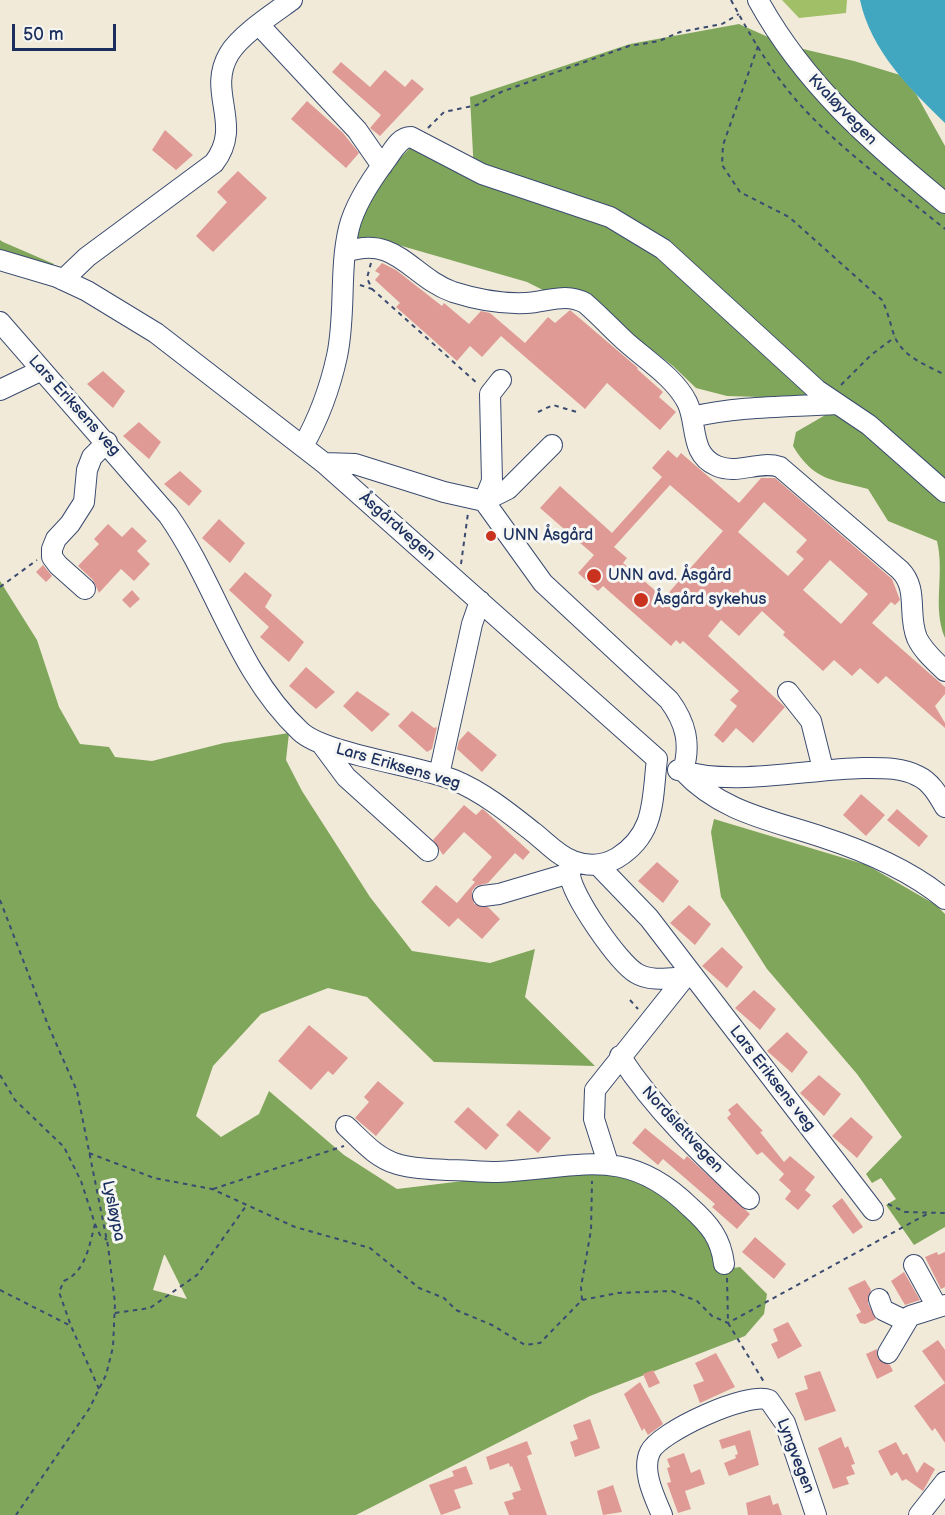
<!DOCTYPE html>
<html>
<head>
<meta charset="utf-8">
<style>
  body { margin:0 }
  #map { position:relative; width:945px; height:1515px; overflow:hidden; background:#f1ead8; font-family:"Balsamiq Sans",sans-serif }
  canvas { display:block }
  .scale { position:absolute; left:12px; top:24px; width:104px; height:27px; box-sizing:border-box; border:3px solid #1b2f5e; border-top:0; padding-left:8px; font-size:18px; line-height:21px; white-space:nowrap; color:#1b2f5e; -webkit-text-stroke:4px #f6f6f2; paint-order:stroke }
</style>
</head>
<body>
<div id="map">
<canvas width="945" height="1515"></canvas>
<div class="scale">50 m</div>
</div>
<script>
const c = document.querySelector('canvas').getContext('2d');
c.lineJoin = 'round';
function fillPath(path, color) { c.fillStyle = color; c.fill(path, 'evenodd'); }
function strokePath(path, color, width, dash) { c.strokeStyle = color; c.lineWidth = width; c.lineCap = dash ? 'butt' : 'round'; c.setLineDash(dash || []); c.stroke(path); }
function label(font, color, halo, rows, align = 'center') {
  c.font = font + ' "Balsamiq Sans",sans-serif'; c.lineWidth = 6; c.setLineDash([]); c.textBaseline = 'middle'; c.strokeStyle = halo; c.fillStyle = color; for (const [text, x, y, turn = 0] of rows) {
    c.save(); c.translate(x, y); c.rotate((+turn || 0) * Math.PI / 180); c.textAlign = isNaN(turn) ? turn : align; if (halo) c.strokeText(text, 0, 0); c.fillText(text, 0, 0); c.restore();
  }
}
fillPath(new Path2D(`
  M782,0H847L846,13L799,18Z`), '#a0bf67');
fillPath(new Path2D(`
  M739,24L786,45L854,61L900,75L916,94L945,146V638C932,607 945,574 937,541L888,521L868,489C831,479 814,481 793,446L796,432L834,410L793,398L727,396L696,388L673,366L634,336L527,282L381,240L351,242L377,181L411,147L474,173L470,97L630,44Z
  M0,240L3,242L54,264L50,268L0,255Z
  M0,581L37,640L59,707L80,744L109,747L115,757L152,761L224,743L289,733L286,760L302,791L370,897L412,951L490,963L535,949L525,997L595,1066L434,1062L367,997L328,988L261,1014L213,1066L196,1116L221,1137L259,1114L269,1091L344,1155L397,1189L554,1170L633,1173L683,1205L727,1269L740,1267L767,1294L764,1314L745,1336L590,1396L356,1515H0ZM164,1255H165L187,1299L153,1290Z
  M714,819L867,865L936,905L945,914V1227L914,1245L886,1205L896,1199L881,1178L872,1183L866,1174L902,1137L857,1074L767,969L721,897L711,832Z`), '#80a65c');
fillPath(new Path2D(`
  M860,0H945V123C909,88 871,51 860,0Z`), '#41a7c1');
fillPath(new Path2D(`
  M341,62L370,87L385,70L405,87L412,79L424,89L380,136L370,128L381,115L332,72Z
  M307,101L343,133L359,153L346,168L291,119Z
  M165,130L193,155L176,170L152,150Z
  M238,171L267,198L213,252L196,236L227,202L217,192Z
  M382,263L396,270L442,306L444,303L469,324L481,311L490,313L525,343L548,317L555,323L570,310L638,368L637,369L663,392L659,397L676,412L660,430L607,383L585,409L501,336L482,357L470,346L457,361L396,307L400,303L375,280L380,274L375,271Z
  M103,371L125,391L113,408L87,384Z
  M139,422L161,442L149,459L123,436Z
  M668,450L677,458L681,453L739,503L761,478H775L892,579L900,600L895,605L891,602L872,623L945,687V694L935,706L945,723V728L886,676L878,684L860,668L852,676L834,660L823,671L783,635L785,632L762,611L739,636L721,620L708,636L785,707L753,743L736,728L723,743L714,735L737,706L730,700L739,691L683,641L680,644L676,640L671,646L603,586L598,591L578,573L594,555L540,508L560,486L612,533L662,477L652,468ZM670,485L723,531L664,598L623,563L627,558L614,547ZM764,502L807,540L796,552L804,559L788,576L738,532ZM830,560L868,594L841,624L803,590Z
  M180,471L202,491L189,506L164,484Z
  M219,519L245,543L230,563L202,538Z
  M108,524L122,537L132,527L147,541L137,551L150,564L134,581L121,569L99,593L93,580L78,566L99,544L94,539Z
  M43,565L52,576L46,582L36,572Z
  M245,572L272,595L265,607L304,642L289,662L260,637L269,627L229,590Z
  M132,590L140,599L130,608L122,600Z
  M306,667L335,692L316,709L289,686Z
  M357,691L390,714L372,732L343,706Z
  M412,711L434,728L437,727L432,749L427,752L398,726Z
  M468,731L497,755L482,772L457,749L459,741Z
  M861,794L885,815L866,836L843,815Z
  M464,805L476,815L482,809L484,810L530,852L523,860L515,853L488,883L476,886L472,891L474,904L488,907L500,919L482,939L458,918L449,927L421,902L436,885L457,903L475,882L472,880L492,857L464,832L443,855L433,840Z
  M897,809L928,836L919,847L887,820Z
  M657,862L679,881L663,903L638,881Z
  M689,905L711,924L695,945L670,923Z
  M722,947L743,967L727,988L702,966Z
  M754,990L776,1009L760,1030L735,1008Z
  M309,1025L348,1058L333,1075L328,1071L311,1090L278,1061Z
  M787,1032L808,1052L792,1073L767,1051Z
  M819,1075L841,1094L824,1116L800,1093Z
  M378,1081L404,1103L376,1136L355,1118L369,1102L364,1097Z
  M737,1103L763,1131L760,1132L784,1162L790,1156L815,1177L805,1190L811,1195L798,1210L785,1199L791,1191L779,1180L784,1174L762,1152L757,1155L727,1118L731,1114L728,1110Z
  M468,1107L499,1135L486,1150L454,1122Z
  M519,1110L551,1138L538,1153L506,1125Z
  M851,1117L873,1137L857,1158L832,1136Z
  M645,1128L684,1160L687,1156L750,1214L737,1229L712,1207L715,1204L663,1159L658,1165L632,1143Z
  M842,1198L863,1227L853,1234L832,1206Z
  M755,1237L786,1264L774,1279L742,1252Z
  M937,1252L938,1255L945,1252V1287L941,1289L925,1257Z
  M904,1272L920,1300L905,1305L891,1281Z
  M865,1280L871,1290L868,1303L876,1319L865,1324L860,1323L856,1315L861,1312L848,1288Z
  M788,1322L802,1346L778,1359L771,1344L778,1341L773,1329Z
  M938,1340L945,1350V1383L922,1351Z
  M877,1349L878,1359L890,1365L893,1371L877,1379L866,1354Z
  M716,1353L735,1387L700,1403L693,1385L704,1381L695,1363Z
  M653,1370L660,1383L649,1388L643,1374Z
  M820,1371L836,1411L805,1421L795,1393L808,1389L804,1376Z
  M640,1382L663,1424L648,1435L644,1428L642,1431L624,1394Z
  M945,1383V1443L935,1428L932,1431L914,1406Z
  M590,1419L600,1448L575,1457L570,1442L578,1439L573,1425Z
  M750,1430L759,1465L729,1476L724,1463L736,1458L735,1455L738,1454L735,1445L722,1449L719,1440Z
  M841,1437L845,1448L848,1446L855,1464L851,1465L855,1474L846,1477L849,1484L833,1489L818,1448Z
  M527,1441L532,1454L527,1456L547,1515H509L504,1502L514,1499L512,1493L521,1490L512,1466L510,1467L509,1463L490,1470L486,1457Z
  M896,1442L903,1455L907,1453L917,1473L924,1462L935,1469L923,1491L906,1479L902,1481L897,1472L891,1476L878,1451Z
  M684,1453L691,1473L700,1469L705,1484L685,1491L691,1509L678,1513L667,1483L671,1482L667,1468L670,1467L667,1459Z
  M466,1466L473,1484L454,1490L461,1508L441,1515L429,1485L454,1476L452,1471Z
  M613,1485L622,1512L603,1515L597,1491Z
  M770,1495L773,1505L778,1503L782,1515H748L746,1503Z`), '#e09a96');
const minor = new Path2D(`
  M758,0C804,84 872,143 945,203
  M260,26L357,130L382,166
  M346,252C396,234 411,277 453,292C475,299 503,304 526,303C547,302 566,292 585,303C599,315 612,329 625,341C646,360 674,377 687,402C698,424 689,454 717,466C738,475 759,460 780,467L900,570C919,589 907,614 917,638C923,651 935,661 945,671
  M0,260L57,277L87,291L156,333L324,463L657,759C652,800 656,834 617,858C603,866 589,867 573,861C558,856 546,842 533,832C509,813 483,792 454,780C416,765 324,754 300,731C237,672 216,583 168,515L0,322
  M63,280L87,257L214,163C244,124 206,93 229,54C240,35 274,13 292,0
  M0,390L42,370
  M692,417C739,406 787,407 836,404
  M303,446C319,418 330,388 337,356C346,314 339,270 349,228C355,204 371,180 386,160C393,151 399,137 411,137L482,174L610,217L663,249L817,390L869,425L945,492
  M324,463L355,464L444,492L484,501L508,489L552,445
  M484,501L543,583L669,700C686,723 691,744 683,771C721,812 771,820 822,837C865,851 910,870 945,899
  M484,501L492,481L490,394L501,380
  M85,589L58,565L52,557V549L56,539L70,524L84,502L87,470L92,457L107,442
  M788,692L811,721L823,769
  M323,746L346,777L428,851
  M678,770C733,787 806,769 863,768C881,768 901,767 918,776C931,782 938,795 945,807
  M439,775L472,624L480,601
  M573,861C572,865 570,870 570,875C572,896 618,962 636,973C650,982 670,978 686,977
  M598,865L649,918L873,1210
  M483,896L499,894L570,873
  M620,1056C655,1110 702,1155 749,1199
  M346,1126C361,1140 376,1158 397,1164C413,1169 430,1169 447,1170C463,1170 481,1172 497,1172C577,1169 625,1143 690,1207C709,1224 721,1238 724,1264
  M608,1163L594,1119L595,1090L689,972
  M914,1265L937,1307
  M879,1299L883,1310L906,1321
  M888,1353L910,1316L945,1305
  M662,1515C655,1498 641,1471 650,1452C659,1432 748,1391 769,1400L785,1423L816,1515
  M919,1515L945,1482`);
strokePath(minor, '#3b4b70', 22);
strokePath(new Path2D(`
  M731,0C750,35 770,70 796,100C839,149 895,188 945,229
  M758,46L723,145L722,165L740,192L789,217L882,300C888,312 890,323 894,335C902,357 927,365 945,375
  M428,128L444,112L477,105L501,92L629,46L659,41L680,32L722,24L739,14
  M371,263L367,278L372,289L477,383
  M360,285L372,289
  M841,385L871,355L895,337
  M538,412L553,405L577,412
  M461,564L468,513
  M0,587L37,560
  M0,900L48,1025L77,1091L108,1246L115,1303L113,1347L106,1375L89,1409L16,1515
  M630,1000L638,1009
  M0,1075L15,1100L64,1147L81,1181L95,1224L100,1235L107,1240
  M89,1153L154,1178L212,1189L295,1227L370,1248L419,1288L444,1298L456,1310L492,1325L525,1345L540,1343L582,1300L618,1293L672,1291L697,1301L712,1316L728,1323L927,1214
  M213,1189L344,1146
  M888,1204L905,1212L945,1213
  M95,1224C89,1246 86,1271 64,1281L59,1292L71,1326L99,1389
  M727,1278L728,1323L764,1382
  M0,1290L71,1326
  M582,1300L581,1287L591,1230L592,1181
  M115,1313L150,1308L197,1275L246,1206`), '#3b4b70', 2, [4.5, 4.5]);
strokePath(minor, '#fff', 20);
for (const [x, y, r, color] of [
  [491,536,6,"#c8321e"],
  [594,576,8,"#c8321e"],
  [641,600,8,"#c8321e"]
]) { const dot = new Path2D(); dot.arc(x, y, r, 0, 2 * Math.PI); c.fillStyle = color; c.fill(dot); strokePath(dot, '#f6f6f2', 2); }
label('16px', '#1b2f5e', '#f6f6f2', [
  ["Kvaløyvegen",842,110,46],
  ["Lars Eriksens veg",74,406,48],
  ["Åsgårdvegen",397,527,41],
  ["Lars Eriksens veg",398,767,16],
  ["Lars Eriksens veg",772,1079,52],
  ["Nordslettvegen",682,1130,47],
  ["Lysløypa",113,1211,78],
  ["Lyngvegen",795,1456,69]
]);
label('16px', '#1b2f5e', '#f6f6f2', [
  ["UNN Åsgård",503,536],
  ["UNN avd. Åsgård",608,576],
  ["Åsgård sykehus",654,600]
], 'left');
</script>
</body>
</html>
